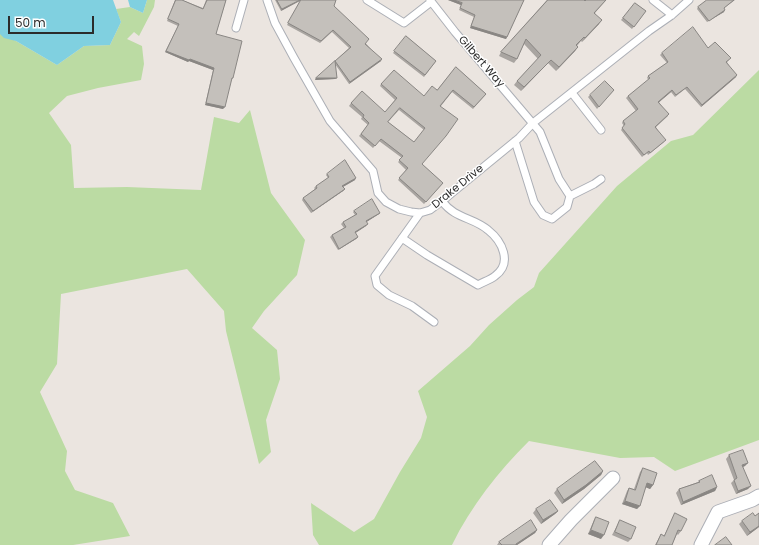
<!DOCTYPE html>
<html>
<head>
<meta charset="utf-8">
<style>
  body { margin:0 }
  #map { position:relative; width:759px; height:545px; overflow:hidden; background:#ebe5e0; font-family:Poppins,sans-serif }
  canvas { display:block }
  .scale { position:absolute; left:8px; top:16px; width:86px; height:18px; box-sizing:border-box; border:2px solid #2b2b2b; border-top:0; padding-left:5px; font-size:12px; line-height:14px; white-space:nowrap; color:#2b2b2b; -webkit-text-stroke:3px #fff; paint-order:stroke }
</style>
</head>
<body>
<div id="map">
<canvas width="759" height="545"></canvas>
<div class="scale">50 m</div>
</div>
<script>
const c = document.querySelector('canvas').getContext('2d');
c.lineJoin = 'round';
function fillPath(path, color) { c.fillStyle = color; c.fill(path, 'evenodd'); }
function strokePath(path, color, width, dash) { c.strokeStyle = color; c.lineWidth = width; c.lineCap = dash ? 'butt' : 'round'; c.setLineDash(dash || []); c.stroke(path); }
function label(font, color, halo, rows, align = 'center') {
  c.font = font + ' Poppins,sans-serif'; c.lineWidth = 3; c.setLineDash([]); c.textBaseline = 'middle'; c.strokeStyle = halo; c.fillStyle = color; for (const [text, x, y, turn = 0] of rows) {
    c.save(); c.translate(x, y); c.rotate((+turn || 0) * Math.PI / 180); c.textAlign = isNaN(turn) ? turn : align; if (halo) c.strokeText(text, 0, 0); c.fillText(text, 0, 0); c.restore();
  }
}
fillPath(new Path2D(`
  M147,0H155L154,7L139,36L134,32L127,39L142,46L144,64L141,80L98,88L67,96L49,113L71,145L74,188L127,187L201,190L214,117L239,123L250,110L271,193L305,240L297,275L264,311L252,328L277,350L280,379L266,420L271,452L259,464L226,331L224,311L187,269L61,294L57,364L40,392L67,451L65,471L75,490L113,503L130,536L73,545H0V33L16,41L57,65L84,46L110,45L121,22L116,9L130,7L143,13Z
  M759,70V440L675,471L654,457L620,458L529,441C498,472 471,506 452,545H319L313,535L311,503L354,532L374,519L400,472L421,438L427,417L418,391L470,346L489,325L517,300L534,287L539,273L617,186L671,141L693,135Z`), '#bbdba3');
fillPath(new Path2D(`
  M0,0H113L121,22L110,45L84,46L57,65L16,41L4,38L0,34Z
  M128,0H147L143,13L130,7Z`), '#80d0e0');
const service = new Path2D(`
  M267,0L275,23L294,58L330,121L373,171L378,193L386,202L399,209L411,212L420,213L430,210L442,201L519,138L533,123L649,31L672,15L689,0
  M367,0L404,23L431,2
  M430,0L455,32L540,132L559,179L570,196
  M653,0L672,15
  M236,28L244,0
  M572,93L601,130
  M515,141L534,202L543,215L552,219L567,207L570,196L594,184L601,179
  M420,213L375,276L377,285L389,295L412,306L434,322
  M402,238L427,255L478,285C483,282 490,280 495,276C513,263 502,241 488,230C473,217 455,219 442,201`);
const minor = new Path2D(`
  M549,545L571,520L613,478
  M701,545L718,512L752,500L759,496`);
strokePath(service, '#acafb6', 9);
strokePath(minor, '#acafb6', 15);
strokePath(service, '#fff', 7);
strokePath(minor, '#fff', 13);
fillPath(new Path2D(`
  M175,0H182L203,8L206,0H226L216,34L233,78L231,80L223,109L205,105L213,70L189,61L188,62L165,52L178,26L167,21Z
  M275,0H336L334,6L381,61L349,84L335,64L337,78L335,79L315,80L349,48L332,32L320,43L287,25L300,1L281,11Z
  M448,0H524L506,39L470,28L474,17L459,10L461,5Z
  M547,0H584L585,1L606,0L595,13L599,24L582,42L581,41L577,46L575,51L556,71L548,63L521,91L514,85L517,81L538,59L524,44L517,59L514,63L499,56L501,52Z
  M707,0H735L724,8V12L707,22L697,9L698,7Z
  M635,3L646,11L632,29L621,20Z
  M406,36L436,61L424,77L393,53Z
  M708,48L729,60L727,62L736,77L701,107L685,89L675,97L671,92L659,102L668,116L656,127L664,142L648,155L647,153L642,157L621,130L624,126L622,123L623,121L636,111L626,98L628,96L649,80L647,78L648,76L667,63L660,55L662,53Z
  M456,67L486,94L473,109L452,92L441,106L422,164L443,183L424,204L398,180L406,170L398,162L402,158L379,141L373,148L359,136L368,125L361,119L362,117L349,106L351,103L385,112L395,100L380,86L381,84L424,96L437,90ZM399,110L424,130L414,142L388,122Z
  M614,90L597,109L588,97L590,95Z
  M327,174L355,180L343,187L345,189L343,191L311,213L302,200L303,198L315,189L314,188L316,186L328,178L326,175Z
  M354,211L380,213L379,214L366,222V226L355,233L358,237L356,239L338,250L330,237L332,235L344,228L341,224L343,222L355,215L353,212Z
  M729,455L745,466L743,467L748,489L736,494L731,483L734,480L726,459Z
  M643,468L653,485L650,489L646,487L637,509L622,504L627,491L629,488L634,489L640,472Z
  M603,471L601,475L584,489L562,504L554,493L557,489Z
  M699,481L717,487L715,491L681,505L676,493L679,489L698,482Z
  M536,509L558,511L555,514L541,524L533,513Z
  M675,513L681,531L678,535L677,534L672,545H655L661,534L664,536L673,517Z
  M759,513V527L747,536L739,524L742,521L755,516Z
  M596,517L601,539L588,534L594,520Z
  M620,520L631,539L628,542L612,535L618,524Z
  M537,530L535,533L517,545H497L499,542Z`), '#a9a5a1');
fillPath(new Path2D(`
  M300,0H301L281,11L282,9Z
  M448,0H454L462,3L461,5Z
  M725,10L724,12L707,22L709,21Z
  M602,20L599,24L582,42L585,38Z
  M471,26L507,37L506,39L470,28Z
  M578,47L575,51L556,71L559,67Z
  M166,51L190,59L214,68L213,70L189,61L188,62L165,52Z
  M382,59L381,61L349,84L350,82Z
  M551,60L548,63L521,91L524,87Z
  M737,75L736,77L701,107L702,105Z
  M316,78H337L335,79L315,80Z
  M672,90L671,92L657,104L658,102Z
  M206,103L225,107L223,109L205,105Z
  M356,178L355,180L341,188L342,186Z
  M345,189L343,191L311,213L313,211Z
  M380,213L379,214L365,223L366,221Z
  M368,224L366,226L354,234L355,232Z
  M358,237L356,239L338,250L339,249Z
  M748,463L745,466L740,468L742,465Z
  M603,471L601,475L584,489L562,504L564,500Z
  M647,483L653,485L650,489L645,487Z
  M751,486L748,489L736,494L738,491Z
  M717,487L715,491L681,505L683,502Z
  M625,501L640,506L637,509L622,504Z
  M558,511L555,514L541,524L543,520Z
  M759,526V527L747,536L750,532Z
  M537,530L535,533L517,545H515Z
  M591,530L604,535L601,539L588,534Z`), '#898683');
const building = new Path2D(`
  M176,0H182L203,9L207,0H226L216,34L242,41L233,78H232L225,107L206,103L214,68L190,59L189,60L166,51L179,24L168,19Z
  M277,0H300L282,9Z
  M301,0H336L334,6L369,39L365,44L382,59L350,82L335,61L351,47L333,30L321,41L288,23Z
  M454,0H524L507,37L471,26L475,15L460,8L462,3Z
  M548,0H584L585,1L586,0H606L594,13L602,20L585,38L584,37L576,45L578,47L559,67L551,60L524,87L517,81L541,55L526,39L517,59L501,52Z
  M707,0H734L724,8L725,10L709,21L698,7Z
  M635,3L646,11L634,27L623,18Z
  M693,27L708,48L715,42L731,58L726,62L737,75L702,105L687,87L676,95L672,90L658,102L669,114L655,127L666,140L650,153L649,151L644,155L622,128L625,124L623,121L638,109L628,96L650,78L648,76L668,62L662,53Z
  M406,36L436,61L425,75L394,51Z
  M335,61L337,78H316Z
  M456,67L486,94L474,107L453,90L440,106L458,119L446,136L422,164L443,183L426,202L399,178L408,168L399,160L403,156L381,139L375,146L361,134L369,123L363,117L364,115L351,103L362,91L385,112L397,98L381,84L394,70L424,96L432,86L437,90ZM400,108L425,128L414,142L388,122Z
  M605,81L614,90L599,107L590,95Z
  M345,160L356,178L342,186L345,189L313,211L303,198L317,188L316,186L329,177L327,174Z
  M372,199L380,213L366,221L368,224L355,232L358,237L339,249L332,235L346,227L343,222L357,214L354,211Z
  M743,450L748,463L742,465L751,486L738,491L734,480L737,478L729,455Z
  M595,461L603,471L586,485L564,500L557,489Z
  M643,468L657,473L653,485L647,483L640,506L625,501L629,488L635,490Z
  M712,475L717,487L683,502L679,489L700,482L699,481Z
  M550,500L558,511L543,520L536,509Z
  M675,513L687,519L681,531L678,530L672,545H656L661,534L664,536Z
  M753,513L755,516L759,513V526L750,532L742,521Z
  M596,517L609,522L604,535L591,530Z
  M531,520L537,530L516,544V545H502L499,542Z
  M620,520L636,527L631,539L615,532Z
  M726,537L732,545H715Z`);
fillPath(building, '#c4c0bb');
strokePath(building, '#898683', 1);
label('11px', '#2b2b2b', '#fff', [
  ["Gilbert Way",481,62,49],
  ["Drake Drive",458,187,-39]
]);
</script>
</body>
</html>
